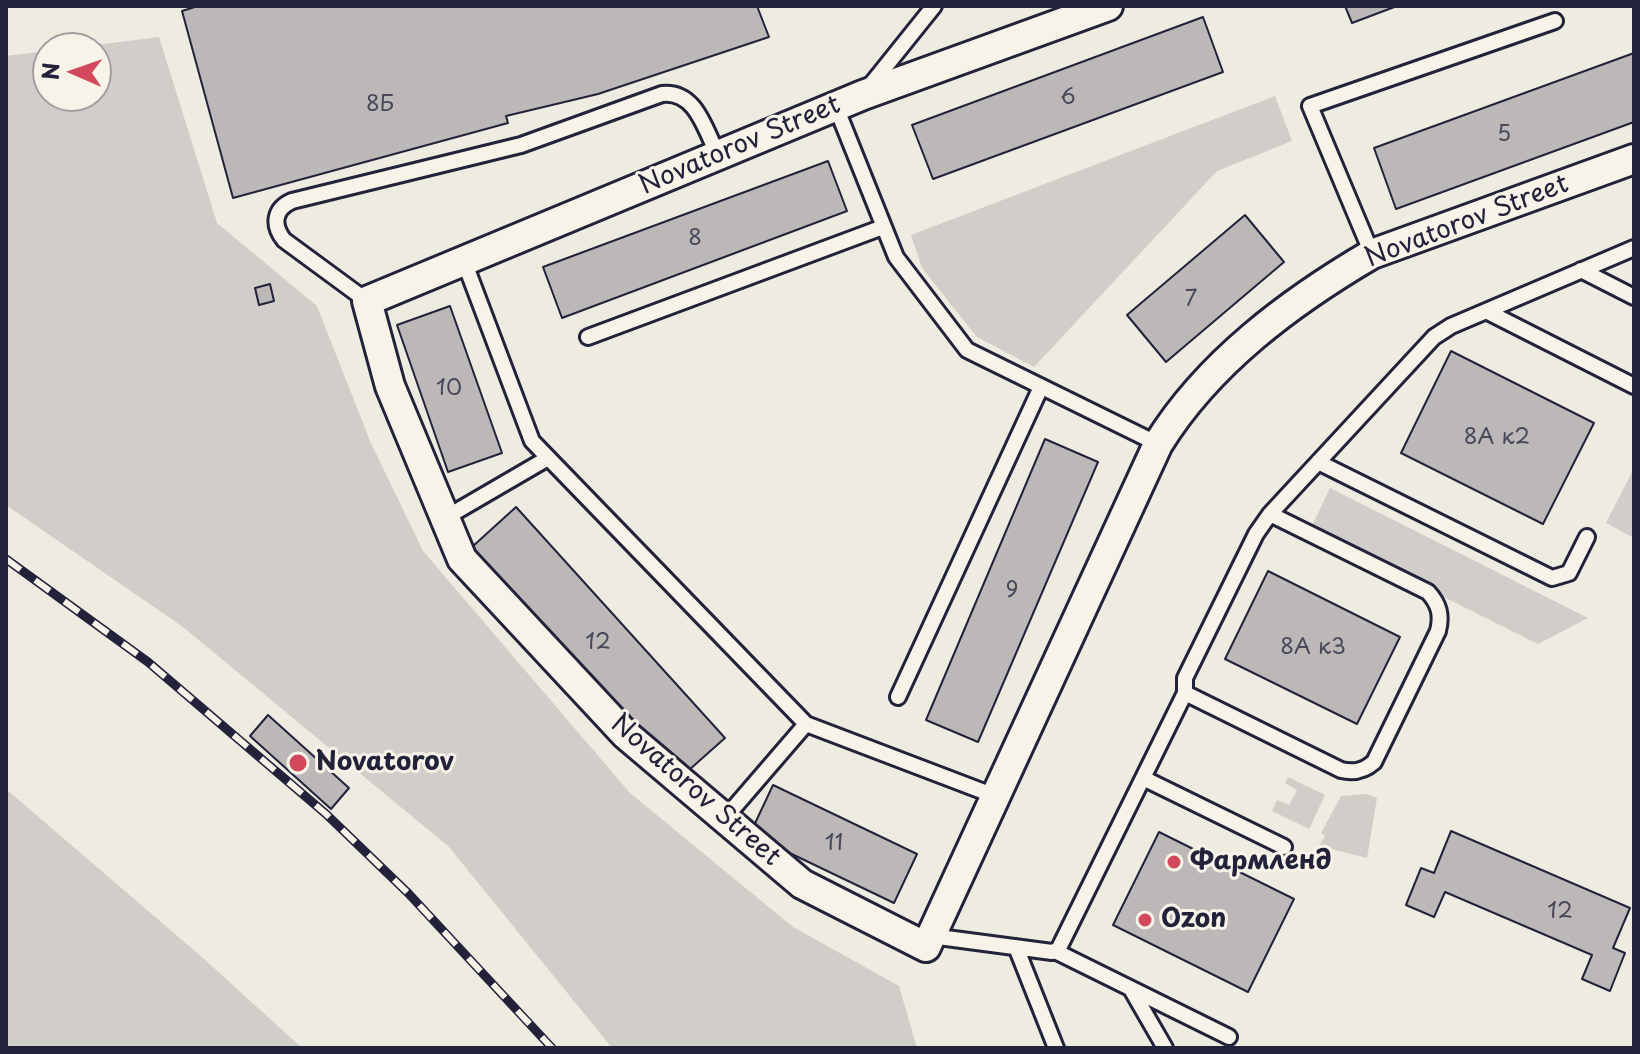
<!DOCTYPE html>
<html>
<head>
<meta charset="utf-8">
<style>
  body { margin:0 }
  #map { position:relative; width:1640px; height:1054px; overflow:hidden; background:#eeebe1; font-family:"Playpen Sans",sans-serif }
  canvas { display:block }
  .frame { position:absolute; inset:0; border:8px solid #22223b; pointer-events:none }
  .north { position:absolute; left:32px; top:32px; width:80px; height:80px; box-sizing:border-box; background:#f7f3e8; border:2px solid #a29fa3; border-radius:50%; rotate:272deg; font-size:22px; font-weight:700; line-height:32px; text-align:center; color:#22223b }
  .north::after { content:''; display:block; margin:auto; width:28px; height:36px; background:#d1495b; clip-path:polygon(50% 0,100% 100%,50% 72%,0 100%) }
</style>
</head>
<body>
<div id="map">
<canvas width="1640" height="1054"></canvas>
<div class="frame"></div>
<div class="north">N</div>
</div>
<script>
const c = document.querySelector('canvas').getContext('2d');
c.lineJoin = 'round';
function fillPath(path, color) { c.fillStyle = color; c.fill(path, 'evenodd'); }
function strokePath(path, color, width, dash) { c.strokeStyle = color; c.lineWidth = width; c.lineCap = dash ? 'butt' : 'round'; c.setLineDash(dash || []); c.stroke(path); }
function label(font, color, halo, rows, align = 'center') {
  c.font = font + ' "Playpen Sans",sans-serif'; c.lineWidth = 6; c.setLineDash([]); c.textBaseline = 'middle'; c.strokeStyle = halo; c.fillStyle = color; for (const [text, x, y, turn = 0] of rows) {
    c.save(); c.translate(x, y); c.rotate((+turn || 0) * Math.PI / 180); c.textAlign = isNaN(turn) ? turn : align; if (halo) c.strokeText(text, 0, 0); c.fillText(text, 0, 0); c.restore();
  }
}
fillPath(new Path2D(`
  M159,37L217,223L317,306L370,441L423,551L630,793L793,927L899,986L917,1048H612L449,847L183,627L6,505V56L48,51V96H96V48H72Z
  M1275,96L1292,141L1217,171L1034,367L977,337L922,268L911,235Z
  M1634,468V538L1606,523Z
  M1330,488L1588,618L1538,644L1310,530Z
  M1288,777L1325,795L1309,829L1272,811L1277,800L1289,805L1297,790L1285,783Z
  M6,789L203,958L302,1048H6Z
  M1367,794L1377,798L1367,858L1319,846L1325,836L1321,833L1341,796Z`), '#d1cdc9');
const building = new Path2D(`
  M198,6H757L769,37L598,94L506,116L508,123L233,198L182,11Z
  M1345,6H1397L1352,23Z
  M1203,17L1223,72L933,179L912,125Z
  M1634,53V122L1396,209L1374,148Z
  M828,161L847,211L562,318L543,267Z
  M1245,215L1284,262L1166,362L1127,315Z
  M270,284L274,301L259,305L255,288Z
  M450,306L502,453L448,472L397,325Z
  M1451,351L1594,423L1543,524L1401,453Z
  M1045,439L1098,462L978,742L926,720Z
  M516,507L725,738L680,778L472,547Z
  M1268,571L1400,637L1357,724L1225,659Z
  M268,715L349,788L331,809L250,736Z
  M773,785L917,854L894,903L750,834Z
  M1451,831L1630,908L1613,948L1625,953L1610,991L1582,979L1592,955L1445,892L1434,917L1406,905L1421,868L1434,873Z
  M1159,832L1294,899L1248,992L1113,925Z`);
fillPath(building, '#bbb8b7');
strokePath(building, '#22223b', 2);
const lane = new Path2D(`
  M869,87L934,6
  M836,107L896,257L967,350L1158,444
  M1372,254L1310,106L1555,21
  M464,261L532,441L806,724L995,796
  M1581,270L1634,297
  M367,301L284,240C272,225 274,209 292,201L521,145L662,94C696,90 705,130 718,155
  M1486,311L1634,386
  M588,337L883,227
  M1318,462L1552,578L1569,573L1587,537
  M1270,514L1428,592C1439,604 1442,615 1438,631L1374,762C1364,771 1354,773 1341,770L1185,693V678L1256,534L1270,514L1434,337L1451,326L1634,248
  M445,518L548,458
  M898,697L1041,387
  M1143,778L1284,847
  M725,818L806,724
  M931,936L1052,952L1058,950L1185,693
  M1016,947L1056,1048
  M1055,951L1229,1037
  M1131,989L1165,1048`);
const street = new Path2D(`
  M1108,6L863,95L367,301L390,386L462,559L625,734L802,884L926,947L1158,444C1208,363 1290,302 1372,254L1634,159`);
strokePath(lane, '#22223b', 20);
strokePath(street, '#22223b', 34);
strokePath(lane, '#f7f3e8', 14);
strokePath(street, '#f7f3e8', 28);
const rail = new Path2D(`
  M6,559L148,662L326,814L408,893L552,1048`);
strokePath(rail, '#22223b', 9);
strokePath(rail, '#f7f3e8', 6, [18]);
for (const [x, y, r, color] of [
  [298,763,10,"#d1495b"],
  [1174,862,8,"#d1495b"],
  [1145,920,8,"#d1495b"]
]) { const dot = new Path2D(); dot.arc(x, y, r, 0, 2 * Math.PI); c.fillStyle = color; c.fill(dot); strokePath(dot, '#f7f3e8', 3); }
label('22px', '#48485a', null, [
  ["6",1068,98],
  ["8Б",380,105],
  ["5",1504,135],
  ["8",695,239],
  ["7",1191,300],
  ["10",449,389],
  ["8А к2",1497,438],
  ["9",1012,591],
  ["12",598,643],
  ["8А к3",1313,648],
  ["11",834,844],
  ["12",1560,912]
]);
label('26px', '#22223b', '#f7f3e8', [
  ["Novatorov Street",740,146,-23],
  ["Novatorov Street",1467,222,-21],
  ["Novatorov Street",695,791,41]
]);
label('bold 26px', '#22223b', '#f7f3e8', [
  ["Novatorov",316,763],
  ["Фармленд",1190,862],
  ["Ozon",1161,920]
], 'left');
</script>
</body>
</html>
